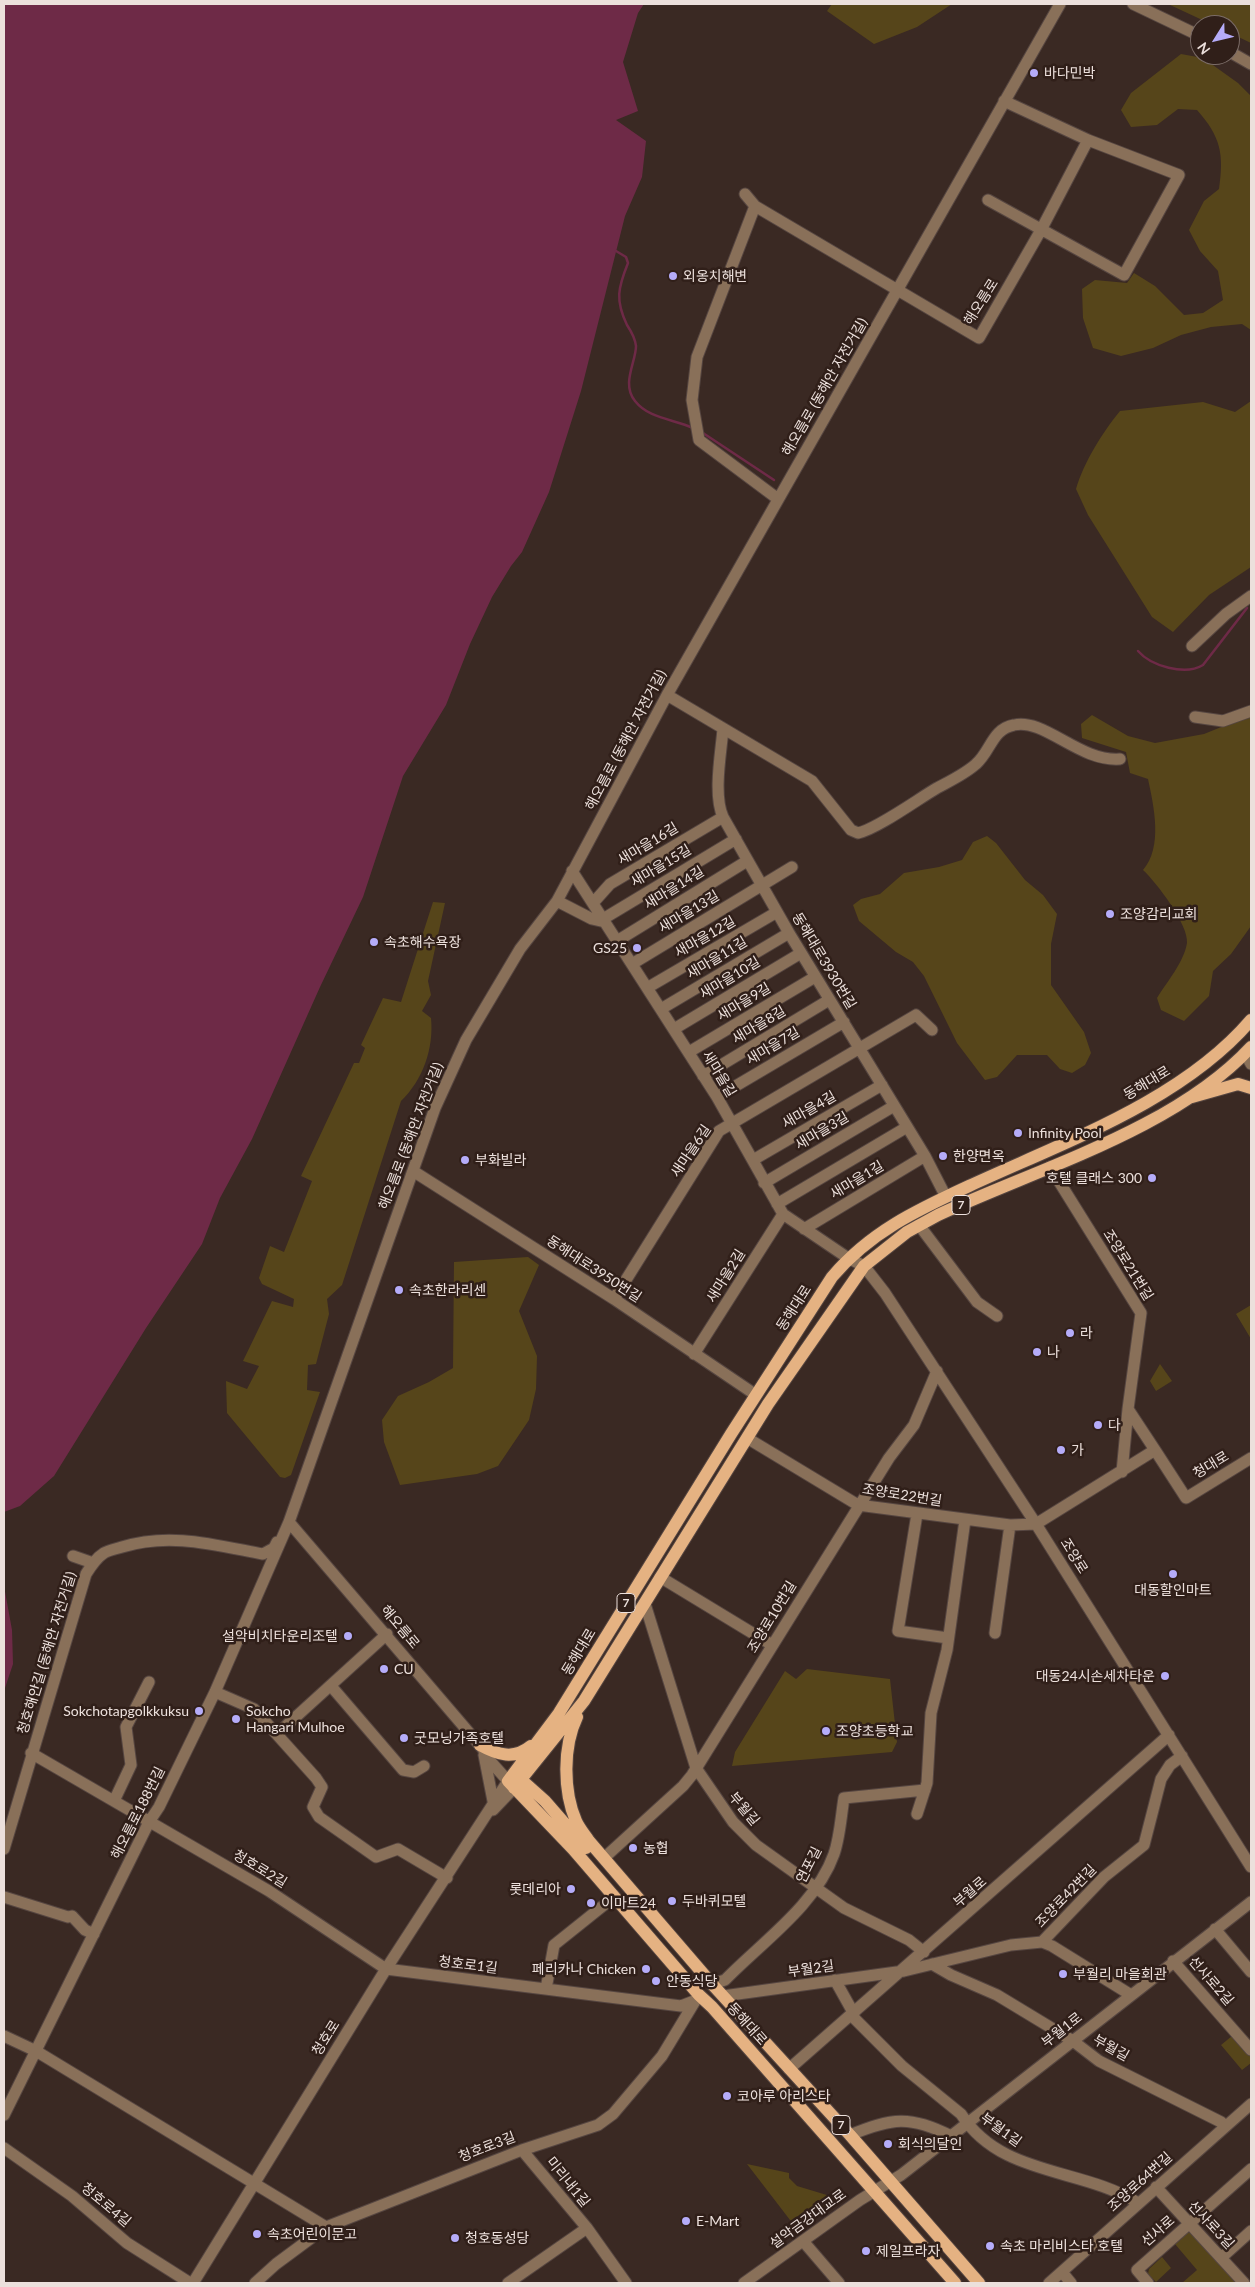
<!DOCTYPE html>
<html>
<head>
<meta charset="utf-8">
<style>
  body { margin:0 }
  #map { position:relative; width:1255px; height:2287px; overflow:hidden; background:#3a2923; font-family:Lato,sans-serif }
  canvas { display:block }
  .frame { position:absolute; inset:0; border:5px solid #ece0dc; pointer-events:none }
  .north { position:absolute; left:1190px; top:15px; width:50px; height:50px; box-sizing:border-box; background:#301f19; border:1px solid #7b6c67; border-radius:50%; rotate:234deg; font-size:14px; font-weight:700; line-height:20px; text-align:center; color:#ece0dc }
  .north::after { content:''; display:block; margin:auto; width:18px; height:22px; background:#b5acf9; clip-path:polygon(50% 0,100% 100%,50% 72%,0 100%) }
</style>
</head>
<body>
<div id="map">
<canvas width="1255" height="2287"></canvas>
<div class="frame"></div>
<div class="north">N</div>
</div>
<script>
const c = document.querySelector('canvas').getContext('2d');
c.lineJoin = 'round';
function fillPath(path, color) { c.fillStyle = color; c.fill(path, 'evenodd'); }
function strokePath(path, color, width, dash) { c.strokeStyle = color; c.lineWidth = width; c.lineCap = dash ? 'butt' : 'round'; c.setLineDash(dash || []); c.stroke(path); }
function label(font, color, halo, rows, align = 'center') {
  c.font = font + ' Lato,"Noto Sans KR",sans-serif'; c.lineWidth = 5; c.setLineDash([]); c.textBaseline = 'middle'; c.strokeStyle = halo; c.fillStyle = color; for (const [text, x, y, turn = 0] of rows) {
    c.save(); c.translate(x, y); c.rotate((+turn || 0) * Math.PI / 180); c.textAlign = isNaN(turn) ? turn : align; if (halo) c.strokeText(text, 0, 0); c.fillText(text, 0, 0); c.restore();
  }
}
fillPath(new Path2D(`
  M832,4H952L917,27L874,44L827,11Z
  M1168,4H1251V43L1230,33V25H1213Z
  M1181,54L1203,58L1238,83L1251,96V330L1242,324L1211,327L1181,335L1153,348L1121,356L1093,348L1083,318L1082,289L1095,280L1127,283L1134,273L1155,286L1184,315L1203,313L1223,300L1218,271L1200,251L1189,230L1204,201L1219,189C1224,154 1221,137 1197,110L1178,109L1157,125L1131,127L1121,110L1131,93Z
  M1251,401V567L1209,595L1173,632L1152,617L1088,515L1076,489C1084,462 1102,433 1120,411L1203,402L1235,412Z
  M1092,715L1128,736L1155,743L1204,734L1251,715V926L1231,954L1213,971L1209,996L1184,1021L1161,1010L1157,998C1167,982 1184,962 1187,943C1189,925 1156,882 1143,870C1163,847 1154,807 1148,779L1130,773L1126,752L1082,738L1081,724Z
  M987,836L996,843L1025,880L1043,895L1057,914L1051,944V985L1084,1032L1091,1053L1085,1065L1072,1073L1060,1069L1047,1055H1017L997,1077L985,1080L957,1043L924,976L913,962L896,952L859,921L853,905L861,899L880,894L904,873L939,867L962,860L973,842Z
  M433,902L445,903L428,981L431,995L422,1011L431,1018C434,1048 423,1080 401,1101L342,1285L327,1299L329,1314L316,1364L308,1365L307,1390L320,1392L291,1475L285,1478L280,1477L227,1413L226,1381L247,1389L259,1366L243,1361L272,1301L293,1307L294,1299L262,1284L259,1278L270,1246L284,1252L312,1181L301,1176L354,1063H359L365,1048L361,1045L383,998L401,1002Z
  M528,1257L539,1265L519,1311L537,1356L536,1389L529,1420L498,1466L477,1474L400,1485L384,1442L382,1420L398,1396L429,1382L453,1368L454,1262Z
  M1251,1305V1339L1236,1314Z
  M1160,1364L1172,1381L1156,1391L1150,1381Z
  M807,1669L890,1679L897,1742L892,1752L732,1766L735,1752L785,1671L796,1679Z
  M1232,2036L1251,2057V2063L1242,2070L1221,2045Z
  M747,2164L789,2173V2178L797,2186L840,2199L804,2225L790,2220Z
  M1187,2233H1193L1236,2283H1182L1197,2270L1175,2244Z
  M1162,2257L1171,2268L1156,2282L1148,2274L1149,2269Z`), '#56451a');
fillPath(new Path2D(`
  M4,4H644L638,13L623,62L638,111L616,120L646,141L642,177L625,216L581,391L549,492L522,552L511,566L492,597L470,644L446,705L403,776L363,897L320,987L252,1139L220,1198L202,1244L146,1328L54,1476L20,1506L4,1512Z
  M4,1586L12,1630L13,1664L4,1691Z`), '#6e2a47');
strokePath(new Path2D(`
  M616,251L626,257L628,263C618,288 615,300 627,325C631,331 635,338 636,346C636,362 621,384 635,401C649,419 674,419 693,428
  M703,433L774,480
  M1138,651C1151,666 1185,676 1203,665L1247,608`), '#6e2a47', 2.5);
const minor = new Path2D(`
  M1133,4L1200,36
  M1230,52L1251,64
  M745,194L755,206L777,219L979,338L1041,230L1088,140
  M988,200L1124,275L1179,175L1088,140L1004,101
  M755,206L697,357L692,400L699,440L778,499
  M1192,646L1226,614L1251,596
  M667,695L812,781L851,830L858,833C877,829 918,799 937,788C950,781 965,774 976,764C991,751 992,729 1014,725C1045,718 1079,762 1120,759
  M1195,717L1223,721L1251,711
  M723,729C721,753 713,795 723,817L789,933L925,1156L946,1197
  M572,871L717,1097L783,1214L848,1258L864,1266L885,1293L1036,1524L1251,1867
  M557,901L592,919L605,922
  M593,903L610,884L723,817
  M603,919L736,839
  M617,941L747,861
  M632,964L792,867
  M647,988L777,912
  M661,1009L789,933
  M674,1029L801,953
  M689,1052L815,977
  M1245,1053L1251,1064
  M703,1076L829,1000
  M717,1097L844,1022
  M753,1160L882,1085
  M413,1171L614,1299L756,1395
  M764,1183L894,1106
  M777,1204L907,1127
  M919,1225L977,1302L997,1316
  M804,1229L925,1156
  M614,1299L719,1131L916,1015L932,1030
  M694,1354L783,1214
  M747,1438L858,1505L1010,1525L1036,1524L1155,1450L1128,1409L1141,1313L1050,1167
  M1155,1450L1186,1498L1251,1458
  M1122,1472L1128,1409
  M917,1514L898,1631L948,1638
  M73,1556L93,1563
  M660,1577L772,1645
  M645,1604L696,1768L733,1822L756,1845L844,1908L909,1940L924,1952
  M995,1633L1010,1525
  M331,1686L403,1770L414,1772L424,1766
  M215,1692L254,1709L316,1778L322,1787L313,1807L319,1817L376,1857L398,1849L447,1878
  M277,1734L387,1634
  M31,1753L269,1891L386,1969L681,2006L694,2001
  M484,1755L493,1801
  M114,1801L131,1765L126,1727L149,1682
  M493,1810L514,1788
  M917,1814L927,1783L931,1713L947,1650L965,1520
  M4,1849L86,1574C91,1566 96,1558 104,1553C109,1550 116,1549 122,1547C170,1532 215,1545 263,1554L274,1548L277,1542
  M604,1858L683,1786L692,1775L889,1458L914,1425L937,1371
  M4,1897L68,1917L72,1916L85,1930L94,1934
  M1215,1929L1251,1972
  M1042,1942L1052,1946L1131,1995
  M1173,1961L1251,2050
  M932,1964L951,1975L997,1995L1073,2041L1099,2061L1221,2122L1225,2126
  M835,1980L854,2014
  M712,1984L725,1980C762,1942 816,1905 834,1854C840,1837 841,1816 844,1798L925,1790
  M546,1989L554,1945L614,1897
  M723,1996L904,1971L1011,1945L1042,1942L1104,1877L1144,1845L1161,1779L1170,1765L1182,1756
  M852,2016L902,2066L961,2114C1001,2177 1081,2167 1138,2203
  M4,2036L36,2051L326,2227
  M789,2069L1169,1735
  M4,2115L149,1822L159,1807L215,1692L289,1522L435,1108L466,1040L520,949L557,901L667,695L1060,4
  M850,2135C892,2118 910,2115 951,2136
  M4,2148L72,2196L127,2243L190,2283
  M522,2150L587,2228L626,2283
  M1156,2187L1244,2283
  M803,2241L839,2283
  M1221,2258L1251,2231
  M1062,2272L1071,2283
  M193,2283L386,1969L508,1781L491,1762L483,1749L289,1522
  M255,2283L276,2264L326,2227L522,2150L598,2125L613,2114L662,2056L697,1998
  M508,2283L587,2228
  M744,2283L860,2200L901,2175L1251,1902
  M1049,2283L1251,2104
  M1148,2283L1137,2270L1251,2169`);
const major = new Path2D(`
  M1192,1097L1238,1084L1251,1088
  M577,1717C563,1746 563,1791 576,1821C579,1828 585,1835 589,1841L712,1984L850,2135L979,2283
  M480,1745C498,1755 514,1760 531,1746
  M517,1776L545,1801L586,1848
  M514,1788L584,1701L768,1404L864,1266L907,1232L938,1215C1039,1168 1175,1129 1251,1047
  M955,2283L712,2007L699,1995L573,1849L508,1781L559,1713L731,1434L832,1277C870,1232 917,1210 969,1186C1064,1142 1182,1101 1251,1020`);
strokePath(minor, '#564641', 13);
strokePath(major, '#564641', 14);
strokePath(minor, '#897059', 11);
strokePath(major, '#e5b282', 12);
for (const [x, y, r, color] of [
  [1034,73,5,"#b5acf9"],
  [673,276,5,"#b5acf9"],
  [1110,914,5,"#b5acf9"],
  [374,942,5,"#b5acf9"],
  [637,948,5,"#b5acf9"],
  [1018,1133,5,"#b5acf9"],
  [943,1156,5,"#b5acf9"],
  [465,1160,5,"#b5acf9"],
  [1152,1178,5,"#b5acf9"],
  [399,1290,5,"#b5acf9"],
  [1070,1333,5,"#b5acf9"],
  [1037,1352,5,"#b5acf9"],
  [1098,1425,5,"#b5acf9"],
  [1061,1450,5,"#b5acf9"],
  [1173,1574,5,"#b5acf9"],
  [348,1636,5,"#b5acf9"],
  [384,1669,5,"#b5acf9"],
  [1165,1676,5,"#b5acf9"],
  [199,1711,5,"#b5acf9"],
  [236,1719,5,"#b5acf9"],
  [826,1731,5,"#b5acf9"],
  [404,1738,5,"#b5acf9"],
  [633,1848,5,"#b5acf9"],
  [571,1889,5,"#b5acf9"],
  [672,1901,5,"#b5acf9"],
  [591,1903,5,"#b5acf9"],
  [646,1969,5,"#b5acf9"],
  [1063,1974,5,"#b5acf9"],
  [656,1981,5,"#b5acf9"],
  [727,2096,5,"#b5acf9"],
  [888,2144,5,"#b5acf9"],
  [686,2221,5,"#b5acf9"],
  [257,2234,5,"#b5acf9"],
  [455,2238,5,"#b5acf9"],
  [990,2246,5,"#b5acf9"],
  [866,2251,5,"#b5acf9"]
]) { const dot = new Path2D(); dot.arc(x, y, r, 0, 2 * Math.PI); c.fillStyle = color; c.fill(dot); strokePath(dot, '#301f19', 2); }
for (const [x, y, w] of [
  [961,1205,18],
  [626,1603,18],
  [841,2125,18]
]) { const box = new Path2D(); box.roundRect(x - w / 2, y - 9.5, w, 19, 4); c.fillStyle = '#301f19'; c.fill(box); strokePath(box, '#ece0dc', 1); }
label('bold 12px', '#ece0dc', null, [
  ["7",961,1205],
  ["7",626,1603],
  ["7",841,2125]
]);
label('14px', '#ece0dc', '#301f19', [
  ["바다민박",1044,73],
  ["외옹치해변",683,276],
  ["조양감리교회",1120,914],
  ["속초해수욕장",384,942],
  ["GS25",627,948,"right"],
  ["Infinity Pool",1028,1133],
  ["한양면옥",953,1156],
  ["부화빌라",475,1160],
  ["호텔 클래스 300",1142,1178,"right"],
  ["속초한라리센",409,1290],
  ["라",1080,1333],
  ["나",1047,1352],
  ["다",1108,1425],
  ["가",1071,1450],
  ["대동할인마트",1173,1590,"center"],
  ["설악비치타운리조텔",338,1636,"right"],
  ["CU",394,1669],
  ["대동24시손세차타운",1155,1676,"right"],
  ["Sokchotapgolkkuksu",189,1711,"right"],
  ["Sokcho",246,1711],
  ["Hangari Mulhoe",246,1727],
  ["조양초등학교",836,1731],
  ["굿모닝가족호텔",414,1738],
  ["농협",643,1848],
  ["롯데리아",561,1889,"right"],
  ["두바퀴모텔",682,1901],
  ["이마트24",601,1903],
  ["페리카나 Chicken",636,1969,"right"],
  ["부월리 마을회관",1073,1974],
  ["안동식당",666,1981],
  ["코아루 아리스타",737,2096],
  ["회식의달인",898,2144],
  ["E-Mart",696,2221],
  ["속초어린이문고",267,2234],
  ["청호동성당",465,2238],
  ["속초 마리비스타 호텔",1000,2246],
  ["제일프라자",876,2251]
], 'left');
label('14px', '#ece0dc', '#301f19', [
  ["해오름로",981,302,-58],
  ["해오름로 (동해안 자전거길)",825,387,-60],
  ["해오름로 (동해안 자전거길)",626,740,-62],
  ["새마을16길",648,844,-31],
  ["새마을15길",661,866,-31],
  ["새마을14길",674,888,-32],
  ["새마을13길",689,912,-31],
  ["새마을12길",705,937,-30],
  ["새마을11길",717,958,-31],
  ["동해대로3930번길",824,961,59],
  ["새마을10길",730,978,-31],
  ["새마을9길",744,1002,-31],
  ["새마을8길",759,1025,-31],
  ["새마을7길",773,1046,-31],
  ["새마을길",719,1074,59],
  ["동해대로",1147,1083,-31],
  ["새마을4길",809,1110,-30],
  ["새마을3길",822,1131,-31],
  ["해오름로 (동해안 자전거길)",411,1136,-69],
  ["새마을6길",691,1151,-56],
  ["새마을1길",857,1180,-31],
  ["조양로21번길",1128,1265,58],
  ["동해대로3950번길",594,1269,33],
  ["새마을2길",726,1276,-58],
  ["동해대로",794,1308,-57],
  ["청대로",1211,1465,-31],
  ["조양로22번길",902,1495,9],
  ["조양로",1074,1556,58],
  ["조양로10번길",772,1617,-59],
  ["해오름로",400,1627,50],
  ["동해대로",579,1652,-59],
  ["청호해안길 (동해안 자전거길)",47,1653,-73],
  ["부월길",744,1809,50],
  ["해오름로188번길",138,1813,-63],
  ["연포길",809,1865,-63],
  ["청호로2길",260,1869,31],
  ["부월로",970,1892,-41],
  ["조양로42번길",1066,1896,-46],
  ["청호로1길",468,1965,7],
  ["부월2길",811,1969,-8],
  ["선사로2길",1211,1981,49],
  ["동해대로",747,2024,48],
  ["부월1로",1062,2030,-38],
  ["청호로",326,2038,-58],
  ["부월길",1111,2048,29],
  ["부월1길",1001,2130,36],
  ["청호로3길",487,2147,-21],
  ["미리내1길",568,2182,51],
  ["조양로64번길",1140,2182,-42],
  ["청호로4길",106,2205,40],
  ["설악금강대교로",808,2219,-36],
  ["선사로3길",1211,2225,47],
  ["선사로",1158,2231,-41]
]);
</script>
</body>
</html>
